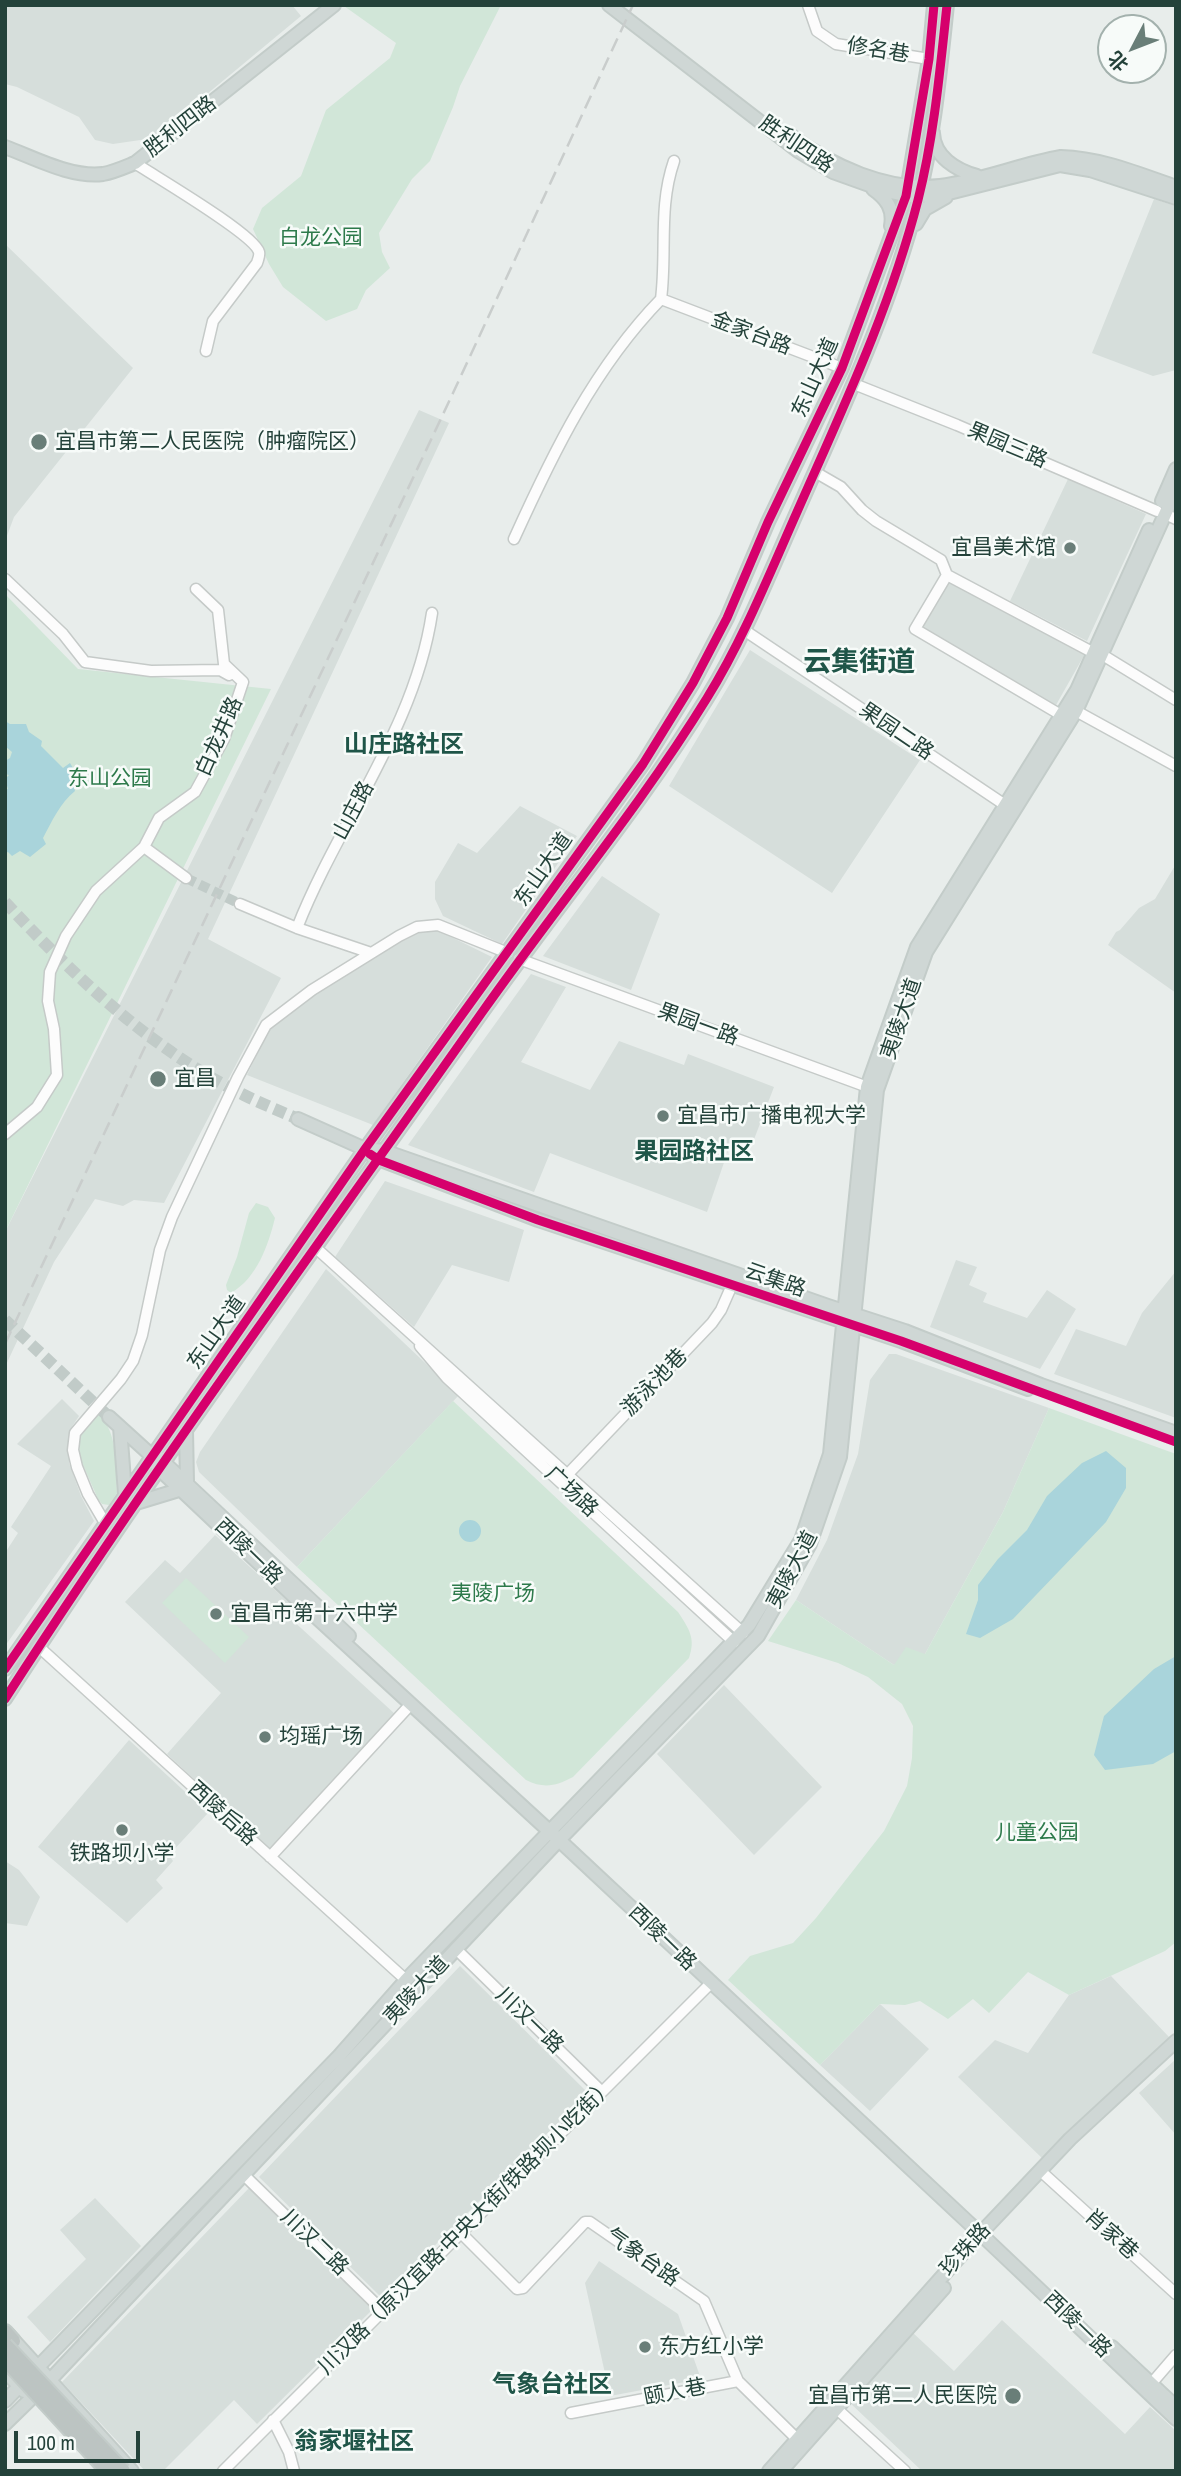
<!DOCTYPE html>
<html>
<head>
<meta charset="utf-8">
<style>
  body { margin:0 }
  #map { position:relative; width:1181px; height:2476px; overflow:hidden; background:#e8edeb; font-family:"Archivo Narrow","Noto Sans SC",sans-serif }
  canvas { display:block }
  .frame { position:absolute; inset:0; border:7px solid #24423a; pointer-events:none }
  .north { position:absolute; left:1097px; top:14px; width:70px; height:70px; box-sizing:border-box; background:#f7fbf9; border:2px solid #a3b1ad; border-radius:50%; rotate:228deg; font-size:19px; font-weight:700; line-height:28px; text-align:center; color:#24423a }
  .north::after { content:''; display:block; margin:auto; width:24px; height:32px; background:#697e78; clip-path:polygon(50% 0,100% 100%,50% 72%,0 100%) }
  .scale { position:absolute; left:14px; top:2431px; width:126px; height:32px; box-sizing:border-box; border:4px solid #24423a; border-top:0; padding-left:9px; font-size:21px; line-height:24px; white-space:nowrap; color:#24423a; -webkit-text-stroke:5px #f7fbf9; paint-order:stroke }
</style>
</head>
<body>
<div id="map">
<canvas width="1181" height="2476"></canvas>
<div class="frame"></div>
<div class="north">北</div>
<div class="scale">100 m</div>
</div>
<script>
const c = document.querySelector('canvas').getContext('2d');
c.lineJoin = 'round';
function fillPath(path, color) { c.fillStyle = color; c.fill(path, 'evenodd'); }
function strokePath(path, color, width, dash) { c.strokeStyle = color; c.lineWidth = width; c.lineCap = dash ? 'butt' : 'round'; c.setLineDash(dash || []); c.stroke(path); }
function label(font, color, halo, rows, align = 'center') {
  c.font = font + ' "Archivo Narrow","Noto Sans SC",sans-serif'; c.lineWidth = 5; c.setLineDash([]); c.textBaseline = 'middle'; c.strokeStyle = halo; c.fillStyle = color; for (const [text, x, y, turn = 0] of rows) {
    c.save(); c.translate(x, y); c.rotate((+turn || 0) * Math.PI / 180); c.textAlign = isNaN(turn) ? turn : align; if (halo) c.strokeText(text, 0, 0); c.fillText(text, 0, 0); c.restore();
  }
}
fillPath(new Path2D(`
  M5,5H292L301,16L154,138L113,144L95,140L79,117L17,87L5,84Z
  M1154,199L1176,206V370L1153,376L1092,353Z
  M5,244L133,368L14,517L5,541Z
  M419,410L449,423L208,939L281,978L164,1203L134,1200L123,1206L95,1199L54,1262L5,1367V1232Z
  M1068,479L1146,514L1087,641L1010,601Z
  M948,577L1086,652L1056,705L919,629Z
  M750,650L920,760L832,893L669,786Z
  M520,806L577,836L502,944L443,916L435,899V882L458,843L477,853Z
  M1176,864V993L1108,945L1116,932L1120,930L1139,908L1155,899Z
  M602,876L660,914L631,990L543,956Z
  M435,929L492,957L373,1125L247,1075L267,1034L275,1023L293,1007L363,960L417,932Z
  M531,974L566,987L521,1062L590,1090L619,1041L684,1065L688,1054L774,1087L753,1142L729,1148L707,1212L550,1153L534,1192L408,1145Z
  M385,1181L524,1230L509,1282L452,1265L414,1327L335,1257Z
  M956,1260L977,1267L969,1285L987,1293L983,1302L1027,1318L1047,1290L1076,1309L1040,1369L930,1327Z
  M326,1269L459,1395L297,1567L199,1472L196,1462L200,1452Z
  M1176,1271V1418L1054,1374L1076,1329L1126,1346L1142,1313Z
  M889,1354H896L1049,1408L1003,1512L925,1654L894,1665L796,1600L827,1540L858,1454L870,1380Z
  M62,1399L79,1416L69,1431V1463L81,1496L94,1521L5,1646V1553L18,1533L11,1527L51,1466L17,1444Z
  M215,1535L297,1610L290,1618L395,1714L271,1850L167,1754L221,1693L125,1602L165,1560L180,1573Z
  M724,1685L822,1787L754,1855L657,1754Z
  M129,1740L208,1813L169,1855L173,1861L156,1880L163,1888L127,1923L38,1847Z
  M5,1861L19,1870L40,1897L27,1926L5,1923Z
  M460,1966L588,2093L382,2298L259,2177Z
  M1111,1976L1169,2037L1043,2159L958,2077L995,2040L1028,2053L1069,1995Z
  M880,2004L929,2049L870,2111L820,2065Z
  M1176,2059V2135L1139,2093Z
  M250,2187L373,2309L257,2424L234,2400L163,2471H145L62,2382Z
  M95,2198L141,2246L50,2342L27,2317L86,2259L60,2230Z
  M599,2261L678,2314L701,2379L610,2396L585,2283Z
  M1002,2320L1125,2434L1150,2407L1176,2431V2471H922L849,2402L912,2332L954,2371Z`), '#d6dedb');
fillPath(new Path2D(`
  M501,5L460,86L453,107L430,161L412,179L379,233L382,252L390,268L366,290L357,309L326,321L283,287L269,264L253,229L262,208L301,176L326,110L390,58L396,43L344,6Z
  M5,594L78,669L271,689L5,1232Z
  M256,1203L268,1207L275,1218C268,1246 257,1278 231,1293L227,1290L226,1285L237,1257L249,1213Z
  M453,1401L678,1612C689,1629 696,1638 689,1658L573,1777C556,1786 544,1789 526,1780L297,1567Z
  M1049,1408L1176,1454V1942L1165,1951L1069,1995L1028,1972L989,2013L973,1999L948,2019L920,2001L905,2005L880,2004L820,2065L728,1980L750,1956L793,1943L816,1918L884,1831L907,1786L912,1758L913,1726L902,1704L868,1677L838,1663L768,1641L796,1600L894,1665L906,1647L925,1654L1003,1512Z
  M97,1413C119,1431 115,1467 117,1493L109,1505L102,1504L98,1499L79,1456L80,1435Z
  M186,1578L249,1637L225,1663L162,1603Z`), '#d1e6d8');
fillPath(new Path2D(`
  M5,721L10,724H26L29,732L42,741L41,746L63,768L70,763L73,768L72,781L75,791C60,803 52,821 43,838L46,844L30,857L20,851L12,856L8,852L5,853V790L8,789L5,779L9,775L5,774V761L10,758L12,752L5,746Z
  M1106,1451L1126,1468V1488L1106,1522L1013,1619L980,1638L966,1634L978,1600V1585L998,1559L1027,1530L1047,1496L1082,1463Z
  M459 1531a11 11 0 1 1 22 0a11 11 0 1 1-22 0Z
  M1176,1656V1751L1153,1764L1105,1770L1094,1755L1104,1716L1154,1669Z`), '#a9d4db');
strokePath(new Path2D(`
  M186,878L240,904`), '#c1cbc8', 10, [10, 5]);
strokePath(new Path2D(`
  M5,902C75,977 152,1050 244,1095C262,1104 280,1111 298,1119
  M5,1320L109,1417`), '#c1cbc8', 12, [12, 6]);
const minor = new Path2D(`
  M808,5L817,31L836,44L929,59
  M135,163C156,177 254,234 259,252C260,256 258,259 257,263L213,321L206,351
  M661,299L842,368
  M854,384L957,425L1157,511
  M815,472L841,487L862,510L876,521L941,560L947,575L915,629L1061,715
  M1165,514L1176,519
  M514,539C553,453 594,368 661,299C667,253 658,207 674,161
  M947,575L1092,652
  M5,579L63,634L85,662L151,671L220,670L229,675
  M744,630L1011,809
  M1101,654L1176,700
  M1076,711L1176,766
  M144,847L186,878
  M240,904L297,928L371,953
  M297,928C339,821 415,728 432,613
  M519,959L873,1089
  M5,1134L37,1107L57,1075L54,1029L48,1001L50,972L66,936L96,891L144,847L159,818L195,792L224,739L243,682L224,664L218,610L196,589
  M316,1248L743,1633
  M420,1346L447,1378L734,1642
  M568,1474L712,1323L721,1310L732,1285
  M105,1523L88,1494L77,1467L73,1450L75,1433L121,1379L133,1361L142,1335L160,1250L172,1217L238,1077L266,1025L312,990L399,936L417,927L438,925L508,953
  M39,1647L406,1980
  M270,1857L411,1704
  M456,1949L602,2092
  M1045,2175L1176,2294
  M245,2176L383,2311
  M461,2233L517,2289L523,2288L585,2222H590L704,2301L738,2381L797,2439
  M1151,2384L1176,2355
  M837,2409L905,2471
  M571,2413L738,2381
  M273,2420L289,2452L294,2471
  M223,2471L710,1984`);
const major = new Path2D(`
  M609,5L798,151L833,172L886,191L912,196L941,195L1060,165L1090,170L1176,198
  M933,133C934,157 956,170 977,176
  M790,135C831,166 888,192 940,186C981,181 1021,164 1061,157C1101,158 1139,174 1176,187
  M5,147C35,158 71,178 103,174C114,172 125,167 135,163L334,5
  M873,189C887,199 894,209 891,226
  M916,224L925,209L946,197
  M1162,501L1176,469
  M298,1119L365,1149L384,1151L828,1306L905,1331L1041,1385L1176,1433
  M373,1157L538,1220L901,1341L1028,1389
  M109,1417L152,1456L159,1469L304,1606L559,1840L986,2239L1176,2419
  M120,1427L125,1494
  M186,1431L187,1482
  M158,1457L349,1636
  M136,1503L182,1489
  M5,1669L365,1149L643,764L693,683L727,618L768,522L842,368L906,196L929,59L934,5
  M5,1699C156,1464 323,1239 483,1011C557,906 640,807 707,698C743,640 769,575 797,512C842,410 890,309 918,200C934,137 940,70 947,5
  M8,2334L132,2471
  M1112,2347L1176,2407
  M5,2371L24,2391
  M5,2401L339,2056L406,1980L749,1625L801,1540L830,1454L867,1087L917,947L1077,690L1149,530
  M5,2424L50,2380L559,1840L758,1636L810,1544L840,1457L877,1090L926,952L1076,711L1176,490
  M769,2471L980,2234L1070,2139L1176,2041
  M781,2471L944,2288`);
const highway = new Path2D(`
  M5,2332L13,2341`);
strokePath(minor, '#c5cac8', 13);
strokePath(major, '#c3ccc9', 16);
strokePath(highway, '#c3ccc9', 18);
strokePath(minor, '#fcfcfc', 10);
strokePath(major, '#cfd7d5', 12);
strokePath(highway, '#bcc4c2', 14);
strokePath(new Path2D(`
  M5,1344L453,393L633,5`), '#c9cdcc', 2.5, [14, 7]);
const highwayBridge = new Path2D(`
  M5,2345L123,2471
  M5,2359L108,2471`);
strokePath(highwayBridge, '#c3ccc9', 18, []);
strokePath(highwayBridge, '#bcc4c2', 14);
strokePath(new Path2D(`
  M370,1154L379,1160L538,1220L901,1341L1176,1442
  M5,1669L365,1149L643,764L693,683L727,618L768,522L842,368L906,196L929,59L934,5
  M5,1699C156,1464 323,1239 483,1011C557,906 640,807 707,698C743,640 769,575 797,512C842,410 890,309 918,200C934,137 940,70 947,5`), '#d6006c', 9);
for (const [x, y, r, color] of [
  [39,442,9,"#697e78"],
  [1070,548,7,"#697e78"],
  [158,1079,9,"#697e78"],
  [663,1116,7,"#697e78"],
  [216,1614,7,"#697e78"],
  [265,1737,7,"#697e78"],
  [122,1830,7,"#697e78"],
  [645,2347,7,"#697e78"],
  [1013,2396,9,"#697e78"]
]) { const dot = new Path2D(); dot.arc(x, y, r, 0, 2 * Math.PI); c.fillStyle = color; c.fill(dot); strokePath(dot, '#f7fbf9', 2.5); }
label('21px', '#24423a', '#f7fbf9', [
  ["修名巷",878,51,9],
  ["胜利四路",181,127,-38],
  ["胜利四路",796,145,34],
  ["金家台路",751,334,21],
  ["东山大道",816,378,-66],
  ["果园三路",1007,446,23],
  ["果园二路",896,732,34],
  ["白龙井路",220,737,-66],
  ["山庄路",354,811,-62],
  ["东山大道",544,870,-55],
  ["夷陵大道",902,1019,-71],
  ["果园一路",698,1025,20],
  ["云集路",775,1281,19],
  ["东山大道",217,1333,-55],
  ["游泳池巷",655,1383,-46],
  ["广场路",571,1492,43],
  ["西陵一路",248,1552,44],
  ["夷陵大道",793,1570,-62],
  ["西陵后路",222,1814,42],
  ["西陵一路",662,1938,44],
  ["夷陵大道",417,1991,-47],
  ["川汉一路",529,2021,44],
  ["川汉路（原汉宜路·中央大街/铁路坝小吃街）",467,2227,-45],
  ["肖家巷",1111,2235,42],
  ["川汉二路",314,2243,44],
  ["珍珠路",966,2250,-48],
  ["气象台路",642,2258,35],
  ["西陵一路",1077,2325,44],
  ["颐人巷",675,2393,-11]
]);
label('21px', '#2d7a4b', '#f7fbf9', [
  ["白龙公园",321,238],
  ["东山公园",110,779],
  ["夷陵广场",493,1594],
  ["儿童公园",1037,1833]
]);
label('21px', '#24423a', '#f7fbf9', [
  ["宜昌市第二人民医院（肿瘤院区）",55,442],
  ["宜昌美术馆",1056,548,"right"],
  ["宜昌",174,1079],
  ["宜昌市广播电视大学",677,1116],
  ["宜昌市第十六中学",230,1614],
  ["均瑶广场",279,1737],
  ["铁路坝小学",122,1854,"center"],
  ["东方红小学",659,2347],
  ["宜昌市第二人民医院",997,2396,"right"]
], 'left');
label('bold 24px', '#1f5548', '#f7fbf9', [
  ["山庄路社区",404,746],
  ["果园路社区",694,1153],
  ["气象台社区",552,2386],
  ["翁家堰社区",354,2443]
]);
label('bold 28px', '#1f5548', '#f7fbf9', [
  ["云集街道",859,663]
]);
</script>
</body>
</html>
